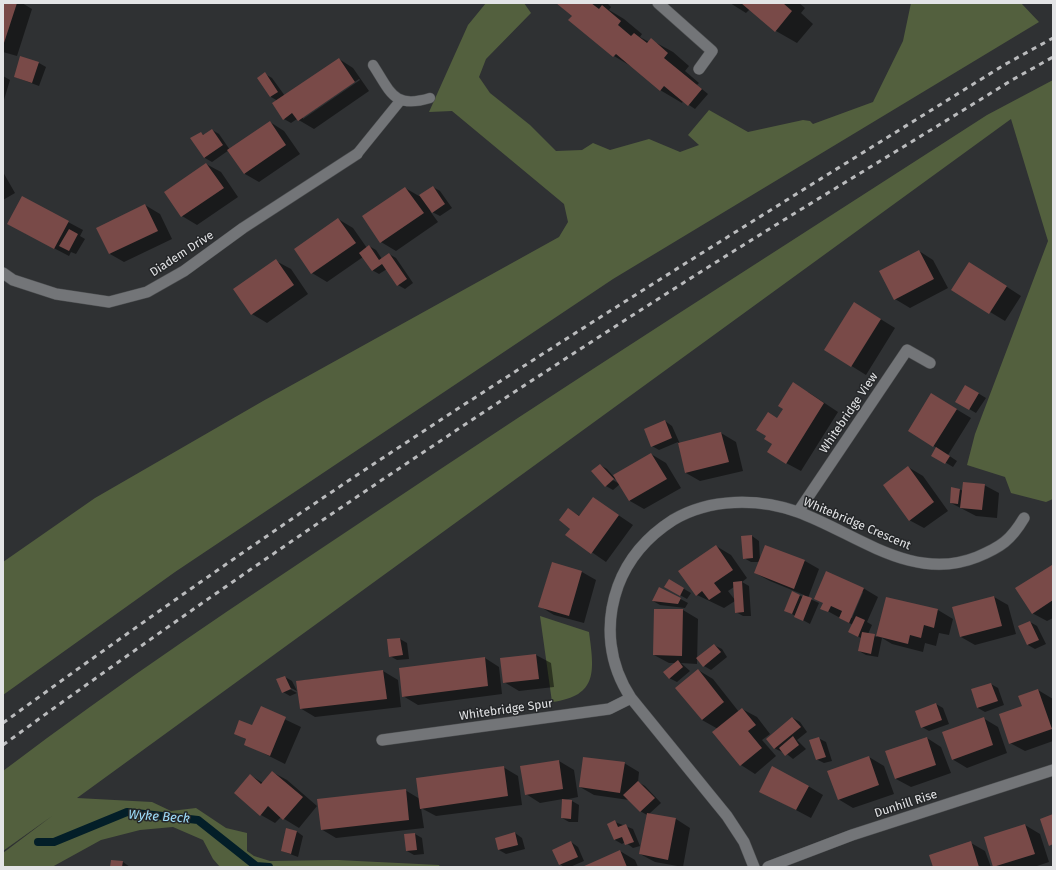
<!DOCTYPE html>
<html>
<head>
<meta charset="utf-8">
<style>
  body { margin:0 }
  #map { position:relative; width:1056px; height:870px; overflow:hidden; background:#2f3133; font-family:"Fira Sans",sans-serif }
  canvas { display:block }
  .frame { position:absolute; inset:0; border:4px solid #e3e4e6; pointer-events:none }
</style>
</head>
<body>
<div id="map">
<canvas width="1056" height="870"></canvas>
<div class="frame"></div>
</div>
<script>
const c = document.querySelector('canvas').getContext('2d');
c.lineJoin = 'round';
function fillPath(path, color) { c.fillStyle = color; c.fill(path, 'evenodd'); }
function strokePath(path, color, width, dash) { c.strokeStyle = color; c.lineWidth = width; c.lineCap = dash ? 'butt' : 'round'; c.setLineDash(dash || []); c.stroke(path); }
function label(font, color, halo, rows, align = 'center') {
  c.font = font + ' "Fira Sans",sans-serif'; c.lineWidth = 3; c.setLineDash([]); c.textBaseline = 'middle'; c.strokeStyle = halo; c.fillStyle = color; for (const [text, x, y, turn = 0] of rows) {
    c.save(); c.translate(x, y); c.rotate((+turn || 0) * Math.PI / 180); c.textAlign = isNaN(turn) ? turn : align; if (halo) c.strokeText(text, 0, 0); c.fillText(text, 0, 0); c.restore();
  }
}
fillPath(new Path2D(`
  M486,3H524L531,13L486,59L479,77L490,93L530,125L556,151L582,150L593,143L610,150L649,139L680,152L699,145L688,135L709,110L748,132L803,120L810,121L813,124L873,102L903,41L911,3H1021L1039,22L613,279L175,572L3,695V562L95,498L263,401L559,237L568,222L564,204L452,111L429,112L468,25Z
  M1053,80V499L1046,502L1011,493L1005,477L967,465L975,434L1048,241L1011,119L77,798L152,802L171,811L196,808L226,828L247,833V851L254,856L270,861L337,860L439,865L440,867H220L213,859L203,840L173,827L140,830L101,840L52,867H3V853L52,816L3,851V771C120,682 242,601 364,520C570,382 779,249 987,115Z
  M540,616L589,632C594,670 599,696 552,702Z`), '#53603e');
fillPath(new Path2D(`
  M3,3H22L32,9L17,56L3,52Z
  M558,3H607L611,7L609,10L624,19L642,34L640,37L649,42L651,40L673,52L689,66L685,71L699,83L697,85L708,94L695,109L683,101L682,103L660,90L634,68L614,56L570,20L573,16Z
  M730,3H799L805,8L801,13L813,24L797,43L776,31L750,9L746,13Z
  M339,59L353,68L369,91L314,129L297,119L291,123L284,119L278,101L271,97L259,78L265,74L272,78L285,96ZM359,79L360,80L303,119V117Z
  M39,63L46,67L39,86L15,77Z
  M3,76L10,80L3,103Z
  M270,122L284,131L300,154L259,182L245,174L229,150L212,162L205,158L192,139L201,133L204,135L212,130L219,134L230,150Z
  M206,164L221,172L238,197L197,225L182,216L165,192Z
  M3,172L15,193L3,200Z
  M433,187L440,191L452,208L440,216L430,211L438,222L396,251L381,242L405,188L419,196Z
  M145,205L160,214L172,239L124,262L110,254Z
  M338,219L353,228L367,248L369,246L376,250L382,259L389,254L396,258L413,283L405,289L398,285L387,269L379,274L372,270L363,257L327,282L312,273Z
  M68,222L83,230L80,236L85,239L76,254L71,252L69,256L23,232Z
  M919,251L933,260L948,288L910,308L895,299Z
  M276,261L291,269L308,294L267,323L252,314L235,289Z
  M984,272L1021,296L1005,321L952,289Z
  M869,312L895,328L866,375L826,350Z
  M966,386L986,398L976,413L957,402Z
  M808,392L838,412L801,471L786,463L767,436L778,419Z
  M946,403L971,418L948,455L957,461L953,467L933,455L937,448L909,430Z
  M665,421L672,426L680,444L721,433L736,442L743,471L700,481L686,473L678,442L659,450L652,446Z
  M651,454L666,463L681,488L644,509L630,501L620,484L613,490L606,486L600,465L607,469L614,477ZM610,476L618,481V483L609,478Z
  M908,467L923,476L948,511L924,528L909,520Z
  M984,485L999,493L997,518L976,516L951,503L959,489L963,491Z
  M593,498L633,525L606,562L567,535L572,528L568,509L580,516Z
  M752,536L759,541L760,561L766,546L805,561L819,569L808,598L819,603L810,624L785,610L792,592L803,597L804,595L770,581L755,573L759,562H751L744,558Z
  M716,546L731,555L747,578L742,582L749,586L751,616H743L736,612L735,601L724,608L697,595ZM734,587L735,600L728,591Z
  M552,563L582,572L596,580L584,623L554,615L539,606Z
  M1052,566L1053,618L1047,621L1032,613Z
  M669,580L691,593L687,599L665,587Z
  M660,588L688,603L685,608L660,605L653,601Z
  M863,588L878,597L867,622L872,625L868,634L877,637L887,598L938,610L953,619L949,635L939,633L936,646L925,643L923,652L892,644L882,638L878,657L866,655L859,651L861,638L857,636L853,625L822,608ZM861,591L863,592L852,618H850Z
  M994,597L1008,605L1016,634L975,645L961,637Z
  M655,610H683L698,619L697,664L681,663L690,671L677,682L669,678L675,663H669L654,655Z
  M1030,622L1037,626L1046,644L1035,649L1028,645Z
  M400,639L407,643L409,659L397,660L390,656L388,640Z
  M714,645L722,649L727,657L711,670L704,666Z
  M536,655L551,663L554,687L519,691L504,682L501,659Z
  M485,658L499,667L502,694L418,705L403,696Z
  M698,670L713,679L739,712L742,709L757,717L770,734L762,740L776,756L755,774L741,765L718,729L702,720Z
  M383,671L398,680L401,707L315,717L300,708L297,681Z
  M285,677L292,681L297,691L287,686L286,687L297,693L290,696L283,692Z
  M991,684L998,688L1004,705L985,712L978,708L972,690Z
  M1038,690L1053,699V741L1025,751L1010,743L1023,707Z
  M936,704L943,708L949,724L929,731L922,727Z
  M261,708L301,727L285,764L245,744L247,740L235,733L252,727Z
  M793,718L800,722L807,732L797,740L806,749L793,759L783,751L782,752L774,748Z
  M983,718L998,727L1007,753L967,768L952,759Z
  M818,738L826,742L832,761L824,763L816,759Z
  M927,738L941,747L951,773L911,787L896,779L887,752Z
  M869,757L884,766L894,794L853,808L838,799Z
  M559,761L574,770L578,797L564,800L572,801L579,805L578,822H569L562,818L563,799L540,803L526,794Z
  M624,763L639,772L638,782L645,786L661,803L649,814L676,819L690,828L683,867L655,862L640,854L647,815L640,811L629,800L594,795L580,787Z
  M503,767L518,776L522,805L436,816L421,808L424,828L336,838L321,829L405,790L420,799Z
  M272,772L287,780L317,806L299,828L281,817L275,823L261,815L250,775L263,783Z
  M808,786L823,795L811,818L760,791Z
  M615,822L633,829L640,846L633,848L625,842L622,844L615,840L609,825Z
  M1025,825L1040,834L1049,862L1034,867H994L985,838Z
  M296,831L303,836L298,857L282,851Z
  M515,833L522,838L525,849L506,854L499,850Z
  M415,834L422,838L424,854L414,855L407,851L405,835Z
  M571,842L578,847L584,861L570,867H564L560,864Z
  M971,843L985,851L991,867H934Z
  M620,851L635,860L638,867H585Z
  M123,862L130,867H111Z`), '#0007');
strokePath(new Path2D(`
  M38,842H54L127,812L198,820L256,866L269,867`), '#031e28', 8);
fillPath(new Path2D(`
  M3,3H17L3,46Z
  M556,3H591L599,9L602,5L621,21L618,25L631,36L634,33L647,43L651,38L668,53L664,58L702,89L688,106L664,86L660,91L616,54L613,57L568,20L572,16Z
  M741,3H783L792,11L775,32Z
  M20,56L39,62L32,83L14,77Z
  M339,58L355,82L298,121L292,113L283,120L272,103Z
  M265,72L278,92L270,97L257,78Z
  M270,121L286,145L244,174L227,150Z
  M212,129L223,145L204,158L190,138L201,132L203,135Z
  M206,163L224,188L181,217L164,192Z
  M433,186L445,204L432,213L419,195Z
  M405,187L424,213L380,243L362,216Z
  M22,196L69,221L54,249L7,224Z
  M145,204L158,231L109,254L96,228Z
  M338,218L356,243L311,274L294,249Z
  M69,229L78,234L69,251L59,246Z
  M369,245L379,260L389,253L407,279L397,286L382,264L372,271L359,253Z
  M919,250L934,279L894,300L879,271Z
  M276,259L294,285L251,315L233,289Z
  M969,262L1007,286L989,314L951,290Z
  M854,302L881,319L851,367L824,350Z
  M793,382L824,403L786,464L767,452L772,444L764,439L766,436L756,430L768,412L777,418L783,409L778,406Z
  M965,385L979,393L969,410L955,402Z
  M931,393L957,409L933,447L908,431Z
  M665,420L672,438L651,447L644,429Z
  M721,432L729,462L685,473L678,443Z
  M936,447L950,456L945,464L931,456Z
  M651,453L667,479L629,501L613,475Z
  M600,464L614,479L605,487L591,471Z
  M908,466L934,502L909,521L883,485Z
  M963,482L985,484L982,510L960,508Z
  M951,487L960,489L958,504L950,503Z
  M593,497L619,515L591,554L565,535L570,529L559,520L568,508L579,516Z
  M752,535L753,558L743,559L741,536Z
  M716,545L733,570L714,583L721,592L709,600L702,591L696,596L678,571Z
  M765,545L805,560L794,589L754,573Z
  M552,562L582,571L569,616L538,607Z
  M1052,565L1053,600L1032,614L1015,588Z
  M826,571L864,588L849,623L839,618L842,611L831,606L828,612L820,609L823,603L814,599Z
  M669,579L684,588L680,596L664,587Z
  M742,581L744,612L735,613L733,582Z
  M659,587L681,598L678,604L652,601Z
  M792,591L800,595L792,614L784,611Z
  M803,595L812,598L803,621L794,617Z
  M994,596L1002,626L960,637L952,607Z
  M886,597L938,609L934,628L924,625L921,638L910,635L908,644L876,636Z
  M654,609H683L682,656L653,655Z
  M856,616L865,620L858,637L848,632Z
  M1030,621L1039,640L1027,645L1018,626Z
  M862,632L875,634L871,654L858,651Z
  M400,638L403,655L389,657L387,639Z
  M714,644L721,652L703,667L696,658Z
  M536,654L539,679L503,683L500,658Z
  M485,657L488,686L402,697L399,668Z
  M678,660L683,667L669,679L663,672Z
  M698,669L724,702L702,720L675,688Z
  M383,670L387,699L300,709L296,681Z
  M285,676L291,689L282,693L276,679Z
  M991,683L998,701L977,708L971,689Z
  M1038,689L1052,729L1009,744L999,714L1022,706L1018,696Z
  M936,703L942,720L921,728L915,711Z
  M261,706L286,717L270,756L244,745L246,739L234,734L239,720L252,725Z
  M742,708L756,725L748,731L762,748L740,766L712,732Z
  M792,717L801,727L774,749L766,739Z
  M984,717L993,745L952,760L942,732Z
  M793,736L799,745L785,756L779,748Z
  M819,737L826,757L816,760L809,740Z
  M927,737L936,765L895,779L885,751Z
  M869,756L879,785L838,800L827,771Z
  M583,757L625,762L620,793L579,787Z
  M559,760L563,789L525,795L520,766Z
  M504,766L508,796L420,809L416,778Z
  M772,766L809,786L796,810L759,792Z
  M272,771L303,797L283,820L268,806L260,816L234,793L250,774L261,784Z
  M638,781L655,798L640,812L623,795Z
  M406,789L409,820L321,830L317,799Z
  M562,799L572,800L571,819L561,818Z
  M647,813L676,818L668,860L639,854Z
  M1053,814V844L1049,846L1040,819Z
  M615,820L618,827L626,824L634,842L625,845L622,837L614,840L607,824Z
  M1025,824L1035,854L993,867L984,837Z
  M286,828L297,831L291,854L281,851Z
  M515,832L518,845L498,850L495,838Z
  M415,833L417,850L406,851L404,834Z
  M571,841L578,857L559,865L552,850Z
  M971,841L979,867H933L929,855Z
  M620,850L627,867H582L600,859Z
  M111,860L123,861L122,867H110Z`), '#794a48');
const service = new Path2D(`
  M373,65C391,93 394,109 430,98
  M357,154L400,101`);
const minor = new Path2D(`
  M658,3L712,51L699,69
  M3,273L13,280L56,294L109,302L147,292L184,271L243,228L357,154
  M798,512L907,350L930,363
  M382,740L609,709L631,698
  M754,867L744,842L727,816L631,698C609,665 604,625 618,586C628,559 648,536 673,520C710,498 758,498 798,512C856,533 912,583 977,557C1001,547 1011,540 1024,518
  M768,867L852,835L1053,770`);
strokePath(service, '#4c4e50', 11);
strokePath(minor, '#4c4e50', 12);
strokePath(service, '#737578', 10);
strokePath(minor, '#737578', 11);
strokePath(new Path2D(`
  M3,723C138,625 274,529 413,438C608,310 806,188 1004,65L1053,38
  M3,745C231,579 464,422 702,271C805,206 909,144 1012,80L1053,57`), '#babbbd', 3, [5, 5]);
label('12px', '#e3e4e6', '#252729', [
  ["Diadem Drive",182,254,-33],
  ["Whitebridge View",849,413,-56],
  ["Whitebridge Crescent",857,524,23],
  ["Whitebridge Spur",506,710,-8],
  ["Dunhill Rise",906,804,-18]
]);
label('italic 13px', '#9ddcf9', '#252729', [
  ["Wyke Beck",159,817,4]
]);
</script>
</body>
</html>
